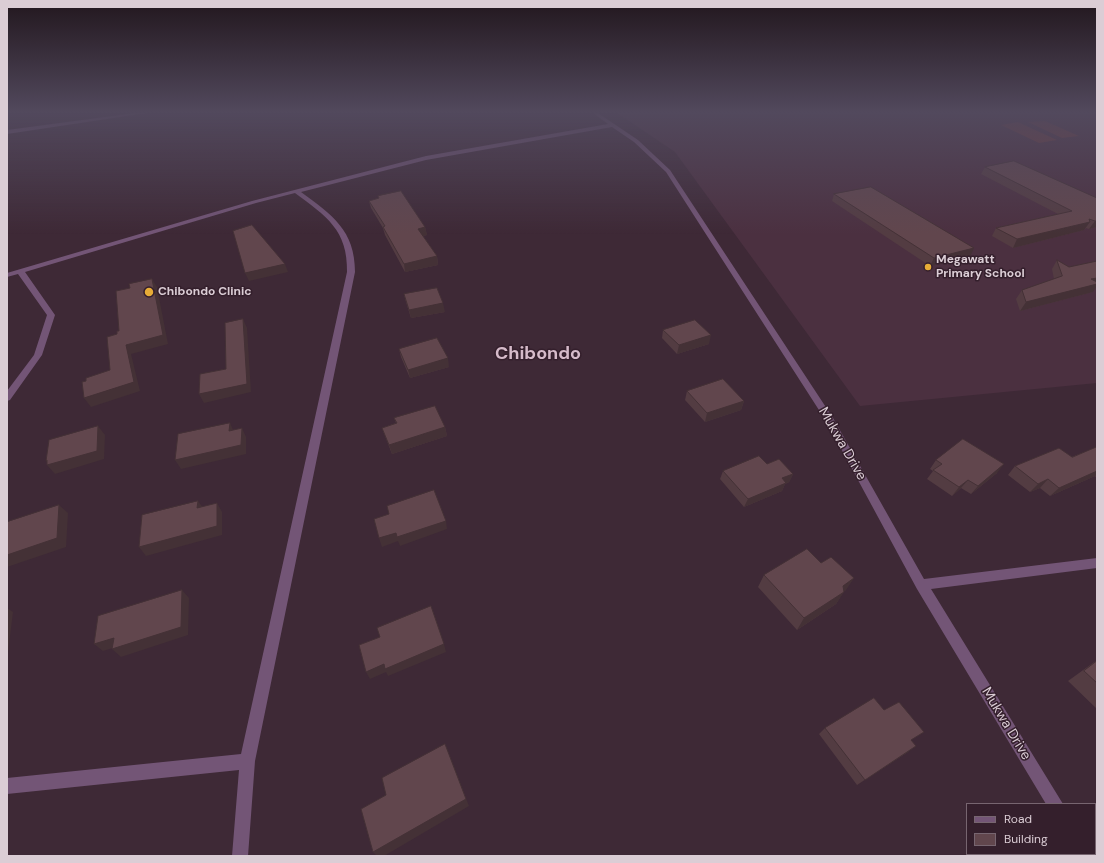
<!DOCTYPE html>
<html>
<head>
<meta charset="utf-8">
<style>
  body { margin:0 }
  #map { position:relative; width:1104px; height:863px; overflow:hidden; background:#3e2936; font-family:"DM Sans",sans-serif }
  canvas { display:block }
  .frame { position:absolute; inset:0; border:8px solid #dbcdd5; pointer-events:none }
  .legend { position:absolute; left:966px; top:803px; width:130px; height:52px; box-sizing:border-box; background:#341f2c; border:1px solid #776570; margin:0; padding:5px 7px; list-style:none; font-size:12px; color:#dbcdd5 }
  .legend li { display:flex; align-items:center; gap:8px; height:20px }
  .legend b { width:20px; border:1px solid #776570 }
</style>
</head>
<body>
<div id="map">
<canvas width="1104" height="863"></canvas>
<div class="frame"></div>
<ul class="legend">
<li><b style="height:5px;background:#735576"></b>Road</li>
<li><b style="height:11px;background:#61464d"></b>Building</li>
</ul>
</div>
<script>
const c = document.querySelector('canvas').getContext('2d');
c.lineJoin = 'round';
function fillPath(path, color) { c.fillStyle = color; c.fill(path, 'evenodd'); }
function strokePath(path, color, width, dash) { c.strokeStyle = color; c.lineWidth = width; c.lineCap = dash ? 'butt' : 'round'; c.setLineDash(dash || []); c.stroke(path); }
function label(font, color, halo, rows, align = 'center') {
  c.font = font + ' "DM Sans",sans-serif'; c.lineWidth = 3; c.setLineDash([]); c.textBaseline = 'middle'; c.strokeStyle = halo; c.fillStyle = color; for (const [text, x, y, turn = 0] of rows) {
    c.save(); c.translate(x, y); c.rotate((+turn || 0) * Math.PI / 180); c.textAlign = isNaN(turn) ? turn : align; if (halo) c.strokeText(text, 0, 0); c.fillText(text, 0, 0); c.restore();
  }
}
fillPath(new Path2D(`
  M617,113H1097V383L860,406L675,152Z`), '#4b3040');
fillPath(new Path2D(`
  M1045,121L1079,136L1062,138L1028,122Z
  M1018,122L1057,140L1039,143L1001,125Z`), '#713a39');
fillPath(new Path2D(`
  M134,113H147L7,134V130Z
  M593,113H598L638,140L670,170L833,418L924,579L1097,558V568L931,589L1063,804H1046L917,589L826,421L666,172L634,142L612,127L426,160L301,192C332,215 355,230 355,272L255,761L248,856H232L239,770L7,794V778L241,754L347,272C348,230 326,216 295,193L256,203L25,272L55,315L42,355L10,400L7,401V391L34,355L47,315L18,274L7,277V273L252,201L426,156L608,124Z
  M1077,854H1094V856H1077Z`), '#735576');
fillPath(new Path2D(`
  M985,167L1097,198V227L1089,229L1086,228L1084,230L1013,248L992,236L996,228L1058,214L981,174Z
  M834,194L970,257L930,266L832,201Z
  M378,196L425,227L427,235L423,236L437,256L438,265L405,272L385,235L383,228L371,208L369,201L378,199Z
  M1057,260L1093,292L1020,311L1016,299L1022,290L1054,279L1052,269Z
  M404,294L445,312L411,318L406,302Z
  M663,330L709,344L677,354L662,338Z
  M399,349L449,367L410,378L401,357Z
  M687,391L744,401L741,410L705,422L685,400Z
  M394,418L445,427L447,436L392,454L382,428L396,423Z
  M1097,447V478L1095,476L1050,496L1040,488L1030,492L1008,475L1015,466L1072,457Z
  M936,460L997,473L971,494L961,488L952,496L927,479L933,471L930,469Z
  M767,464L793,474L789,482L785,484L782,491L744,507L720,479L723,471Z
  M764,575L846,590L844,591L836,604L797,630L758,587Z
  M1097,660V709L1068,681Z
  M825,728L911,741L908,752L857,785L819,734Z`), '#533c42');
fillPath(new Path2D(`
  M1095,221H1097V227L1089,229Z
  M1090,222L1084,230L1013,248L1017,239Z
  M425,227L427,235L419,237L418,229Z
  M974,248L970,257L930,266L934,258Z
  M437,256L438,265L405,272L404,264Z
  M285,264L288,272L249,281L245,273Z
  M1097,278V286L1093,292L1020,311L1026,302L1091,279Z
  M152,279L157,287L168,344L131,354L140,391L91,407L84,398L134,382L126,345Z
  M443,303L445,312L411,318L409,310Z
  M243,319L247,328L251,392L204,403L199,394L247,384Z
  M711,335L709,344L677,354L679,345Z
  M448,358L449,367L410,378L408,370Z
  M744,401L741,410L705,422L707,413Z
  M230,423L234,432L229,431Z
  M98,426L105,435L104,459L55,474L47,465L49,464L46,461Z
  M445,427L447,436L392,454L389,445Z
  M242,428L246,437V454L181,469L175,460Z
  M1004,464L997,473L971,494L978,486Z
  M1097,471V475L1095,476L1050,496L1059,488Z
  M793,474L789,482L785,484L782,491L744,507L748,499L782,478Z
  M1048,479L1040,488L1030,492L1038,484Z
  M968,480L961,488L952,496L959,487Z
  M198,501L204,509L197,508Z
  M217,503L222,512V535L146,556L139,547Z
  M59,505L68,513L66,547L7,567V555Z
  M446,521L447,529L400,546L398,541L382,547L379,538L396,533Z
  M854,578L846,590L835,598L843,586Z
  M182,590L189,598L188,635L121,657L112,649Z
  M844,592L836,604L797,630L804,618Z
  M7,608L13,612L8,652H7Z
  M114,638L123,645L103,651L94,644Z
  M444,644L446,652L388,676L386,672L370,679L366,672L384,664Z
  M445,744L469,806L384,856H377L373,852Z
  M916,746L908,752L857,785L865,780Z`), '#443136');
const building = new Path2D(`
  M1014,161L1097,198V221H1095L1089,219L1090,222L1017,239L996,228L1072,211L985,167Z
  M871,187L974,248L934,258L834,194Z
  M401,191L425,227L418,229L437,256L404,264L383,227L385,226L369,201L379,198L378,196Z
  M252,225L285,264L245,273L233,231Z
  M1057,260L1069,267L1097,261V278L1091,279L1097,282V284L1026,302L1022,290L1062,276Z
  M152,279L163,335L126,345L134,382L84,398L82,382L86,381V378L110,370L107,337L117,334V331H119L116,291L130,288L129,284Z
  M437,288L443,303L409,310L404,294Z
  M243,319L247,384L199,394L200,374L226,369L225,323Z
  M695,320L711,335L679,345L663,330Z
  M437,338L448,358L408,370L399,349Z
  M723,379L744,401L707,413L687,391Z
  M435,406L445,427L389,445L382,428L397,423L394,418Z
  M230,423L229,431L242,428L241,445L175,460L178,434Z
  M98,426L97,451L47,465V460L46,461L49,440Z
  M963,439L1004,464L978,486L968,480L959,487L933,470L942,464L936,460Z
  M1097,447V471L1059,488L1048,479L1038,484L1015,466L1059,448L1072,457Z
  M759,456L767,464L779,459L793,474L782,478L786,483L748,499L723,471Z
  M434,490L446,521L397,537L396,533L379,538L374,519L389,514L387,506Z
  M198,501L197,508L217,503V526L139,547L142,515Z
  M59,505L57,538L7,555V522Z
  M807,549L821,563L831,557L854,578L843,586L844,592L804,618L764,575Z
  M182,590L181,627L112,649L114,638L94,644L98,616Z
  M431,606L444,644L385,669L384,664L366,672L359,645L380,637L377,628Z
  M1097,661V683L1084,671Z
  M874,698L884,710L899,702L924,732L911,740L916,746L865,780L825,728Z
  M445,744L466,799L373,852L361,809L386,795L382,778Z`);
fillPath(building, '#61464d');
strokePath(building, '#443136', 1);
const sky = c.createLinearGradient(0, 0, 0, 234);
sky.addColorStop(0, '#22171e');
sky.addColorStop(0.48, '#52495d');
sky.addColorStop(1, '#52495d00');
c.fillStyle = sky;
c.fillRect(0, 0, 1104, 234);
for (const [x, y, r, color] of [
  [928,267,4,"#e7ac37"],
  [149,292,5,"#e7ac37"]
]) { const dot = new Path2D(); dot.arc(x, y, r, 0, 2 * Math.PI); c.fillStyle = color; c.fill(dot); strokePath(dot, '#341f2c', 1.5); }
label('bold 12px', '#dbcdd5', '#341f2c', [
  ["Megawatt",936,260],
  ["Primary School",936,274],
  ["Chibondo Clinic",158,292]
], 'left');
label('14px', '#dbcdd5', '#341f2c', [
  ["Mukwa Drive",842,444,60],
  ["Mukwa Drive",1006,724,59]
]);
label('bold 18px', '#d5bac9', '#341f2c', [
  ["Chibondo",538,354]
]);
</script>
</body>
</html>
